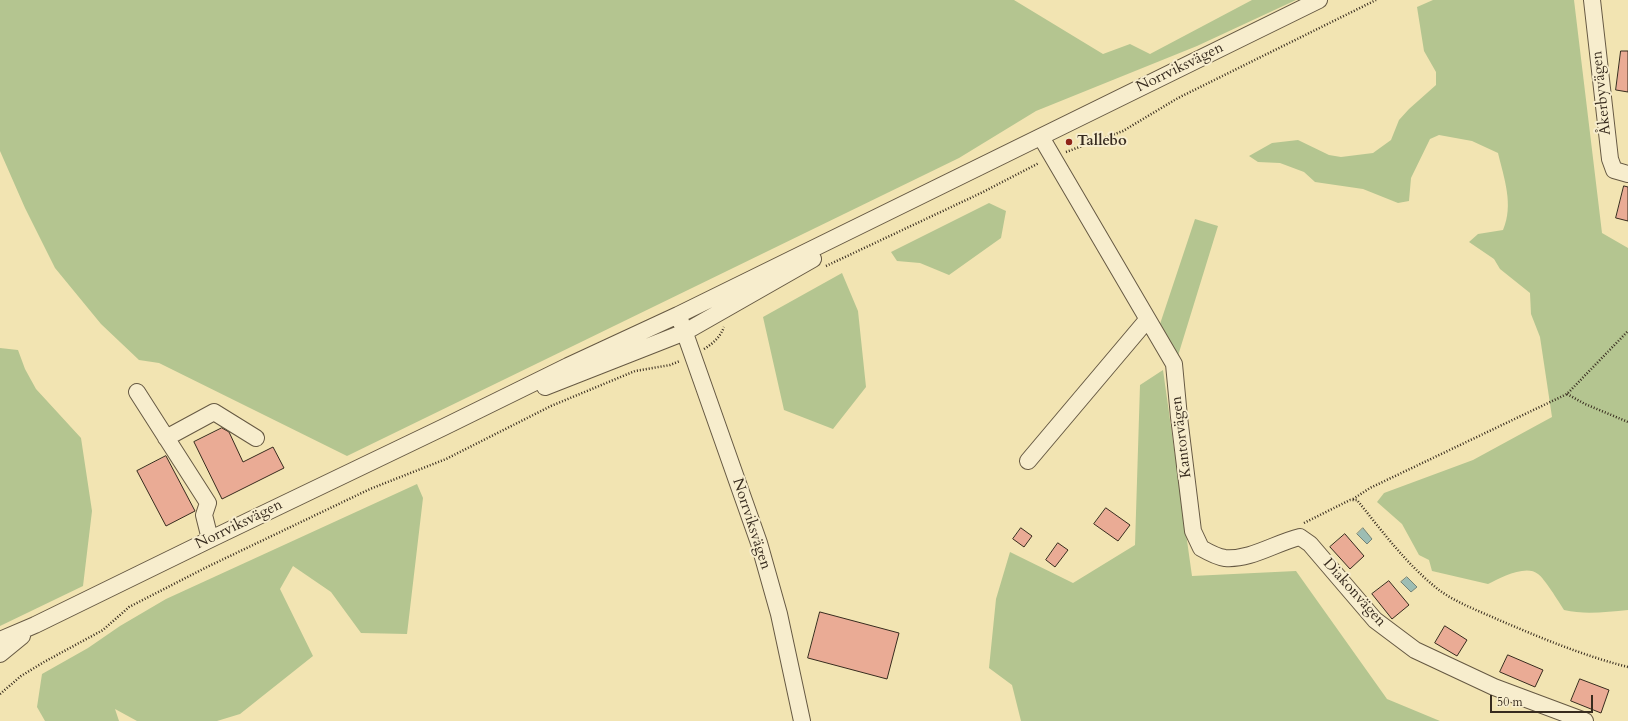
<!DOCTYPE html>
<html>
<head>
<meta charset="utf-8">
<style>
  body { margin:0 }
  #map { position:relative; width:1628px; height:721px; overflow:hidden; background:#f2e4b2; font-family:Cardo,serif }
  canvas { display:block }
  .scale { position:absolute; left:1490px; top:695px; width:103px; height:18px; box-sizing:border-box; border:2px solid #372b1e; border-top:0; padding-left:5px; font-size:12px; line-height:14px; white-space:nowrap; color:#372b1e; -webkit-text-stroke:3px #f7edcd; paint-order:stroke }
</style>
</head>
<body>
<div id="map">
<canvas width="1628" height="721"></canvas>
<div class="scale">50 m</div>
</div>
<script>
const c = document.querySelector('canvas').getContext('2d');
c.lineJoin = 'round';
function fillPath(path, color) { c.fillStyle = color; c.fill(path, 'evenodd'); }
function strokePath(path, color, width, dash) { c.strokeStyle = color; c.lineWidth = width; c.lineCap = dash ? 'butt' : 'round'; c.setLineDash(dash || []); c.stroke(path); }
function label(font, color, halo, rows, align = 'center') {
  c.font = font + ' Cardo,serif'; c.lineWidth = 4; c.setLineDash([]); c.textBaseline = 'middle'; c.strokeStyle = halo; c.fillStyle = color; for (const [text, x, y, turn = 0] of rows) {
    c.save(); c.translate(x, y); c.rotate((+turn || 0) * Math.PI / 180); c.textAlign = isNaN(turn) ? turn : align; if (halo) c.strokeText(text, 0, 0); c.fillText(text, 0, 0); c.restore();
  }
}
fillPath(new Path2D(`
  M0,0H1014L1103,54L1130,44L1150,54L1252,0H1296L1197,46L1036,111L959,158L347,456L159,363L139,360L101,324L55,268L25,208L0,151Z
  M1433,0H1574L1602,233L1628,248V610C1606,612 1585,615 1564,610C1559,602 1544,578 1538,574C1526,564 1500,578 1488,584L1432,571L1429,560L1419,555L1402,524L1377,502L1384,493L1473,460L1552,417L1540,337L1531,314L1530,293L1500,269L1494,259L1469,242L1478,234L1503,230C1514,205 1504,178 1498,153L1472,141L1439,135L1430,139L1411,178L1409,201L1398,203L1363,189L1315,182L1304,172L1280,163L1258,162L1249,156L1272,143L1298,140L1329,155L1341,157L1373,153L1391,140L1399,120L1409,109L1436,85V72L1424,51L1417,7Z
  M989,203L1006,211L1001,238L949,275L920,263L897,261L891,252Z
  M1195,219L1218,226L1177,359L1157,333Z
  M842,273L858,311L866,387L833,429L784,410L763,317Z
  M0,348L18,350L25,369L36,389L81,438L92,511L83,586L0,626Z
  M1163,370L1192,576L1296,571L1387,699L1440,721H1021L1012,685L989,668L996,599L1010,552L1073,583L1135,545L1140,385Z
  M417,484L423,498L407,634L361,633L331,592L293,566L280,589L313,656L240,714L217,721H137L115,709L119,721H45L37,707L42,674L88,648L120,626L166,599Z`), '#b4c590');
const water = new Path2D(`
  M1363,528L1372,539L1367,544L1357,534Z
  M1407,577L1417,587L1411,592L1401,582Z`);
fillPath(water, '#9dbdb3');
strokePath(water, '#748377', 1);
const building = new Path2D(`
  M1621,51H1628V92L1616,90Z
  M1624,186L1628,187V221L1616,218Z
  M222,428L229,432L243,462L273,447L284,468L222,499L194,442Z
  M166,456L195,511L166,526L137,471Z
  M1106,508L1130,525L1118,541L1094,524Z
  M1021,528L1032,536L1024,547L1013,539Z
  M1345,534L1364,556L1350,569L1330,547Z
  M1058,543L1068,550L1055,567L1046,560Z
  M1389,581L1409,605L1392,619L1372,594Z
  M820,612L899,633L887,679L808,658Z
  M1445,626L1467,640L1457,656L1435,643Z
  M1508,655L1543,670L1535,687L1500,672Z
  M1580,679L1609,690L1601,713L1571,701Z`);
fillPath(building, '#eaab95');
strokePath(building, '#372b1e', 1);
const minor = new Path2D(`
  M1592,0L1610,159L1614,170L1628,174
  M1041,137L1174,364L1179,417L1193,531L1201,548C1208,552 1217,557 1225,558C1251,560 1275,543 1300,537L1310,544L1375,620L1415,650L1494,687L1585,721
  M681,322L759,543L779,614L802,721
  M545,387L685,332L813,259
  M137,392L208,503L204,515L210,539
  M166,438L214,412L256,438
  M1028,461L1147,320
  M0,640L35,625L215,537L444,427L568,366L678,315L1319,0
  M0,654L22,636`);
strokePath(minor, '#665943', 18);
strokePath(new Path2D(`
  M1066,152L1123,131L1178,98L1376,0
  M826,266L981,193L1039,163
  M704,349C714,343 720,337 724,327
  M1567,394L1585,404L1628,422
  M1353,499L1370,488L1567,394L1628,331
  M1304,523L1350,500H1357C1382,531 1407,565 1439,590C1457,603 1479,611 1499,620C1541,638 1584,656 1628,667
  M0,694L21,676L44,662L103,630L129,607L207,567L370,489L446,459L551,406L635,371L670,365L680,361`), '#372b1e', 2.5, [1, 2]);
strokePath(minor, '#f7edcd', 16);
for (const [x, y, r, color] of [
  [1069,142,4,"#8f2418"]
]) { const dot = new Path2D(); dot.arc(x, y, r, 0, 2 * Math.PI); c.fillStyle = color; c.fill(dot); strokePath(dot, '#f7edcd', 1.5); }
label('15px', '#372b1e', '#f7edcd', [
  ["Norrviksvägen",1180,68,-26],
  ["Åkerbyvägen",1602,93,-96],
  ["Kantorvägen",1182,437,-97],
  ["Norrviksvägen",751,524,72],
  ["Norrviksvägen",239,525,-26],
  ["Diakonvägen",1354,593,48]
]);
label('bold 15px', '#372b1e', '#f7edcd', [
  ["Tallebo",1077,142]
], 'left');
</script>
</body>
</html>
